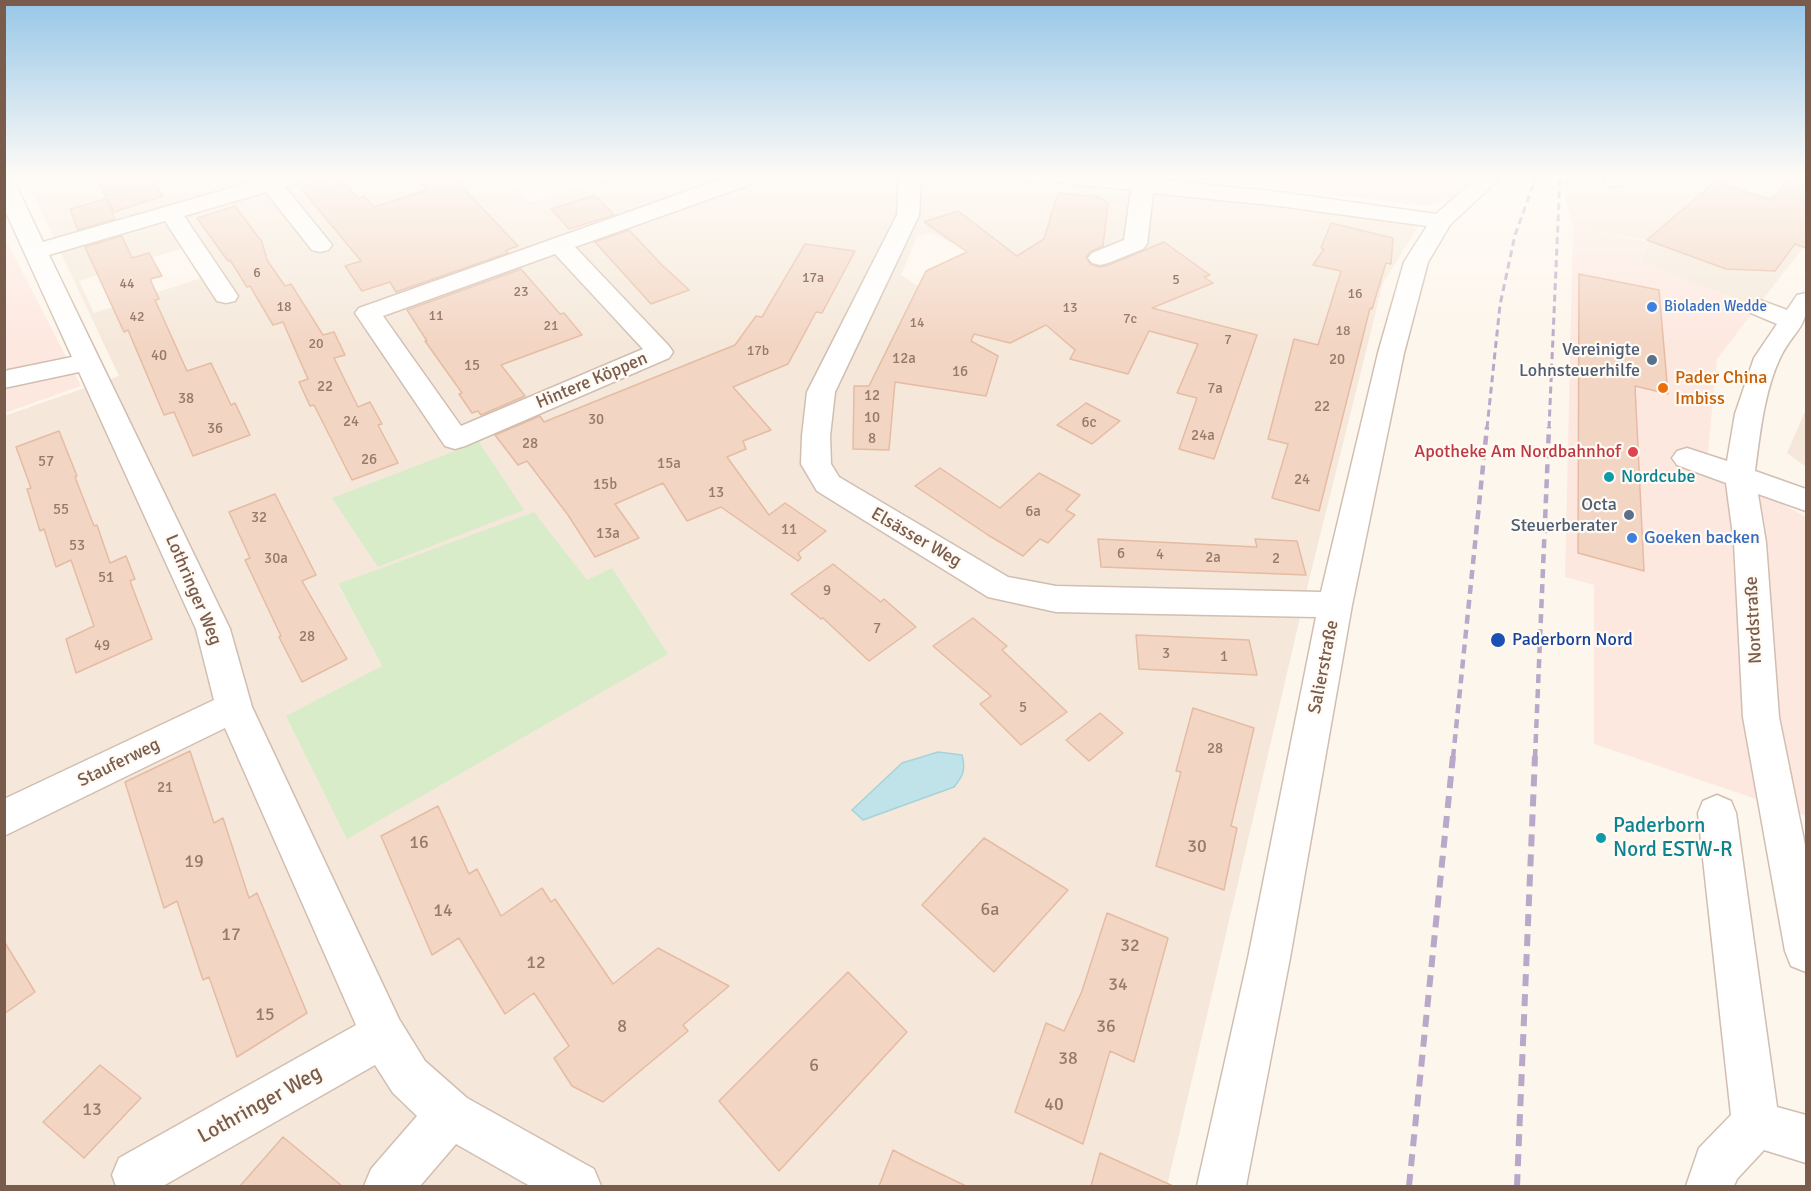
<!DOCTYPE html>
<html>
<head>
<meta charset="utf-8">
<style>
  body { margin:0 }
  #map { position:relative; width:1811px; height:1191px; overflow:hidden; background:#fdf6ec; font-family:Signika,sans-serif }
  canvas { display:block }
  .frame { position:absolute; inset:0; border:6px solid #7a5c4d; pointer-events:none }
</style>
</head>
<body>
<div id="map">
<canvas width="1811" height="1191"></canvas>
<div class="frame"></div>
</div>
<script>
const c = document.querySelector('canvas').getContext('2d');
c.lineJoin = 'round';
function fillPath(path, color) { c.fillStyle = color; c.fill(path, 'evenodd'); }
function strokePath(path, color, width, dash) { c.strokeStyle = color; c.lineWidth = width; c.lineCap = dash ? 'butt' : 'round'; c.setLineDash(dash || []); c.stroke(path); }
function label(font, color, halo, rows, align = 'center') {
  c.font = font + ' Signika,sans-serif'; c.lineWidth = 4.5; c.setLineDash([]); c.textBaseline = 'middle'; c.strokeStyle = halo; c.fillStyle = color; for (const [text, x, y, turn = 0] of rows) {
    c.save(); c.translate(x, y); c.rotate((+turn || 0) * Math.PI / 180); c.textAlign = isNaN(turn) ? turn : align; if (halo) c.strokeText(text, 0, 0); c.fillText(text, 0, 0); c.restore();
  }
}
fillPath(new Path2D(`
  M25,177H501L531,202L608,177H1003L1420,224L1383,283L1306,592L1167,1186H5L4,416L119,376ZM930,233L983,257L940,300L901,275L917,237ZM183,248L201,278L94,313L79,281ZM587,580L382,666L338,585V584Z
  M1566,177H1806V244L1757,307L1640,262L1651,241L1573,226L1565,198Z
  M1806,409V467L1787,453Z`), '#f5e8da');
fillPath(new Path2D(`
  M1178,177H1474L1451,199L1426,206Z
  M1573,226L1651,242L1640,262L1757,307L1717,359L1707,462L1806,517V816L1594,744V585L1565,577Z
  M4,236L81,386L5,413H4Z`), '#fde8e0');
fillPath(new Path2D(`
  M479,442L524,510L378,567L332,498Z
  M534,512L587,580L612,568L668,654L347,839L286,716L382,666L338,584Z`), '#d8ecc9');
const water = new Path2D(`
  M938,752L962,755C966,770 963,776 954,787L863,820L852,810L902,763Z`);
fillPath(water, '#bfe3e8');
strokePath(water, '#a5d3da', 1.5);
const building = new Path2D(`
  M96,177H150L163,196L114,212Z
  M334,177L341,186L346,185L358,199L364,196L374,207L427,190L414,177H453L518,246L506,250L508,253L396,292L390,282L362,291L345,266L361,261L300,187Z
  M1793,177H1806V248L1795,244L1775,271L1726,269L1647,240L1715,182L1771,200Z
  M1058,193L1099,197L1108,203L1103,246L1091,251L1086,257L1090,264L1099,267L1109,265L1164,242L1210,275L1204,277L1213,283L1152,308L1257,335L1214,459L1179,449L1197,398L1177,393L1198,344L1149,331L1128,374L1070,359L1075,350L1046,325L1010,343L974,334L971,341L998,356L986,396L895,382L889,450L853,449L854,386H869L926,271L967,252L924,222L958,211L1017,256L1044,239Z
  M595,195L614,215L569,229L551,209Z
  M106,199L115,219L78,230L70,209Z
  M235,206L262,242L267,260L285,286L291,284L323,335L334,332L345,355L334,358L358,407L370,402L382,424L378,425L398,463L352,480L314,405L310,406L299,382L308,379L283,322L273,325L250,286L247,287L230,260L228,261L197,218Z
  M1331,223L1393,238L1391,264L1386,263L1372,309L1370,308L1319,511L1272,498L1288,444L1268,439L1294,339L1318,345L1341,271L1313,265L1324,249L1321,248Z
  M629,230L661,264L689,290L651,304L595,242Z
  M122,236L132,258L149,253L162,276L150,279L159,299L155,300L187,371L211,363L231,405L235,403L250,435L193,456L174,412L164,415L128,330L124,332L85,247Z
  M805,244L855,251L822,313L816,312L788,364L733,387L771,430L743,441L746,449L727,457L769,515L785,503L826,531L798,553L801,558L798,561L721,507L687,521L663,483L615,504L639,538L595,557L568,515L527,461L518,465L495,435L540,416L544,422L735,345L756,316L762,317Z
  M521,269L560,314L564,313L582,335L501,365L525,396L481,415L478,411L472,413L459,394L462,393L425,341H427L407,310Z
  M1579,274L1659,290L1668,394L1635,386L1644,571L1578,553Z
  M1086,403L1120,421L1092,444L1057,425Z
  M59,431L77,476L75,477L94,526L97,525L110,563L126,556L135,579L130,581L152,639L76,673L66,639L94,626L71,560L56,567L44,529L40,531L27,489L31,488L16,447Z
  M940,468L1000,508L1039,473L1080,495L1066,510L1075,515L1062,528L1048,543L1040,539L1023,556L988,535L915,486Z
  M275,494L316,575L302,581L347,659L302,682L279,637L281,636L245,560L250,558L229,512Z
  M1098,539L1257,547L1255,539L1297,541L1306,575L1101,567Z
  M833,564L881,602L884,599L916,627L869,661L823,618L821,619L791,594Z
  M973,618L1007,646L1002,650L1067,712L1021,745L980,704L991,696L933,646Z
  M1136,635L1249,640L1257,675L1139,669Z
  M1193,708L1254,728L1231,826L1237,828L1224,890L1156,866L1181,772L1176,771Z
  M1100,713L1123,733L1089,761L1066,740Z
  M190,751L214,823L223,818L249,898L257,893L307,1013L237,1057L209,977L203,980L177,901L164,908L125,782Z
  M438,806L469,874L477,869L501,916L542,888L551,902L555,899L613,984L658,948L729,986L683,1025L688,1031L603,1102L572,1086L554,1058L569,1046L534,993L505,1014L459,938L432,955L381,836Z
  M984,838L1068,890L994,972L922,905Z
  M1107,913L1168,938L1134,1062L1110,1051L1083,1144L1015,1112L1046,1023L1064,1031L1082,991Z
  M4,941L35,992L4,1014Z
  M848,972L907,1032L779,1171L719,1101Z
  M100,1065L141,1098L84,1158L43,1122Z
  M283,1137L342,1186H240Z
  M893,1150L916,1162L966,1186H879Z
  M1100,1153L1173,1186H1091Z`);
fillPath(building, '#f3d5c3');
strokePath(building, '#e6bba3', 1.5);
const minor = new Path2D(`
  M4,177L12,178L15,183L43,242L269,177H304L302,182L285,187L332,245L328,250L320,252L312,250L266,192L184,216L238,296L235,301L226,303L217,301L165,221L49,255L230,629L252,707L399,1019L425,1061L467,1098L594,1169L601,1186H530L456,1144L420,1186H364L371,1169L417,1116L393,1093L375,1065L163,1186H116L112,1175L119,1158L356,1025L225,728L4,836V799L214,700L196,629L79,372L4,388V371L72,357L4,208Z
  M727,177H759L757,182L575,247L669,346L673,352L669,358L465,446L455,449L445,446L355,313L359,308ZM555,254L643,349L461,426L383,316Z
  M899,177H921L919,215L835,392L830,436L831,464L839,477L1008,577L1056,586L1321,592L1378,353L1404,262L1427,226L1279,206L1153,193L1147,244L1143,249L1108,263L1100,265L1092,263L1088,258L1092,253L1124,240L1131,190L1065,183L1057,182L1055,177H1133L1279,192L1436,214L1478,177H1501L1450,225L1428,262L1404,353L1352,605L1290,958L1246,1186H1197L1248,958L1316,617L1056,612L988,597L817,491L801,464L802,436L807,392L897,215Z
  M1603,177H1625L1622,185L1614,186L1606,185Z
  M1806,293C1810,328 1794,329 1780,358C1764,392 1760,434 1755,471L1806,489V511L1758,494L1766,543L1779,717L1806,850V972L1791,966L1785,951L1743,717L1734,543L1726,483L1677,465L1672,458L1677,451L1687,448L1727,461L1735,414L1754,358L1777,324L1751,313L1747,308L1751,303L1760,300L1787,310L1797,295Z
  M1717,795L1731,801L1736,813L1777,1107L1806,1115V1163L1764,1150L1737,1179L1734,1186H1686L1699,1148L1731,1115L1698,813L1703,801Z`);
strokePath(minor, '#d1beb0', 3);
fillPath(minor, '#fff');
strokePath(new Path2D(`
  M1487,428L1500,305L1515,235L1536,177
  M1549,428L1560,177`), '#b9a8c9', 3, [7, 4.5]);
strokePath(new Path2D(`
  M1453,758L1487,427
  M1535,758L1549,427`), '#b9a8c9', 4.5, [9, 6]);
strokePath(new Path2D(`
  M1409,1186L1453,756
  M1517,1186L1535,756`), '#b9a8c9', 6, [12, 8]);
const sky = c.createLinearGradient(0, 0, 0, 344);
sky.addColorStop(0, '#97c7e8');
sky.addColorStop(0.51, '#fefbf6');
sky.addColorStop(1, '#fefbf600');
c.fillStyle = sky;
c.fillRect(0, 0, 1811, 344);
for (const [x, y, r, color] of [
  [1652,307,6,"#3f7fe0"],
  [1652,360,6,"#5c6f8a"],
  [1663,388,6,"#e8710a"],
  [1633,452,6,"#e0444e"],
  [1609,477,6,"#0f9aa8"],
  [1629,515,6,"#5c6f8a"],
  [1632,538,6,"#3f7fe0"],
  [1498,640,8,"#1a4fb4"],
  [1601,838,6,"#0f9aa8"]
]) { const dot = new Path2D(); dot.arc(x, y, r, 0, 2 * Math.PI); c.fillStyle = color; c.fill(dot); strokePath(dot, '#fffaf3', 2); }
label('14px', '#987a6a', null, [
  ["6",257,273],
  ["17a",813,278],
  ["5",1176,280],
  ["44",127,284],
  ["23",521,292],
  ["16",1355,294],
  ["18",284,307],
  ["13",1070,308],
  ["11",436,316],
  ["42",137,317],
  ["7c",1130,319],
  ["14",917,323],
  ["21",551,326],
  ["18",1343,331],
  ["7",1228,340],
  ["20",316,344],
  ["17b",758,351]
]);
label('15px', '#366cbe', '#fffaf3', [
  ["Bioladen Wedde",1664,307]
], 'left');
label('15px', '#987a6a', null, [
  ["40",159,356],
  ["12a",904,359],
  ["20",1337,360],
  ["15",472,366],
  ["16",960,372],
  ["22",325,387],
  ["7a",1215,389],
  ["12",872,396],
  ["38",186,399],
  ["22",1322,407],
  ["10",872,418],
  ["30",596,420],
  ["24",351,422],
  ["6c",1089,423],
  ["36",215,429],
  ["24a",1203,436],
  ["8",872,439],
  ["28",530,444],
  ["26",369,460],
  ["57",46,462],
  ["15a",669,464],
  ["24",1302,480],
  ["15b",605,485],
  ["13",716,493],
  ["55",61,510],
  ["6a",1033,512],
  ["32",259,518],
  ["11",789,530],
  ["13a",608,534],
  ["53",77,546],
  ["6",1121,554],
  ["4",1160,555],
  ["2a",1213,558],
  ["30a",276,559],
  ["2",1276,559],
  ["51",106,578],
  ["9",827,591],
  ["7",877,629],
  ["28",307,637],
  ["49",102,646],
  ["3",1166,654],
  ["1",1224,657],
  ["5",1023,708],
  ["28",1215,749],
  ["21",165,788]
]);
label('18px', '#4e5e75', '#fffaf3', [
  ["Vereinigte",1640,350],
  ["Lohnsteuerhilfe",1640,371],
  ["Octa",1617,505],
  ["Steuerberater",1617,526]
], 'right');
label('18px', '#c56008', '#fffaf3', [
  ["Pader China",1675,378],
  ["Imbiss",1675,399]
], 'left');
label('18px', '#7a5c4d', '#fffaf3', [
  ["Hintere Köppen",592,381,-23],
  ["Elsässer Weg",916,538,30],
  ["Lothringer Weg",193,590,67],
  ["Nordstraße",1754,620,-93],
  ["Salierstraße",1324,667,-79],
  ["Stauferweg",119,763,-26]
]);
label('18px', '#be3a42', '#fffaf3', [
  ["Apotheke Am Nordbahnhof",1621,452]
], 'right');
label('18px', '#0d838f', '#fffaf3', [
  ["Nordcube",1621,477]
], 'left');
label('18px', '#366cbe', '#fffaf3', [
  ["Goeken backen",1644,538]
], 'left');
label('18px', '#164399', '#fffaf3', [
  ["Paderborn Nord",1512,640]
], 'left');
label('18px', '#987a6a', null, [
  ["16",419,843],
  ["30",1197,847],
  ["19",194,862],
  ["6a",990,910],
  ["14",443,911],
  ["17",231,935],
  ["32",1130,946],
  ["12",536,963],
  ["34",1118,985],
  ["15",265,1015],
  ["8",622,1027],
  ["36",1106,1027],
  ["38",1068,1059],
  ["6",814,1066],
  ["40",1054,1105],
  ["13",92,1110]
]);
label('21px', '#0d838f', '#fffaf3', [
  ["Paderborn",1613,826],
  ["Nord ESTW-R",1613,850]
], 'left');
label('21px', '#7a5c4d', '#fffaf3', [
  ["Lothringer Weg",260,1105,-29]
]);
</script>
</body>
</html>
